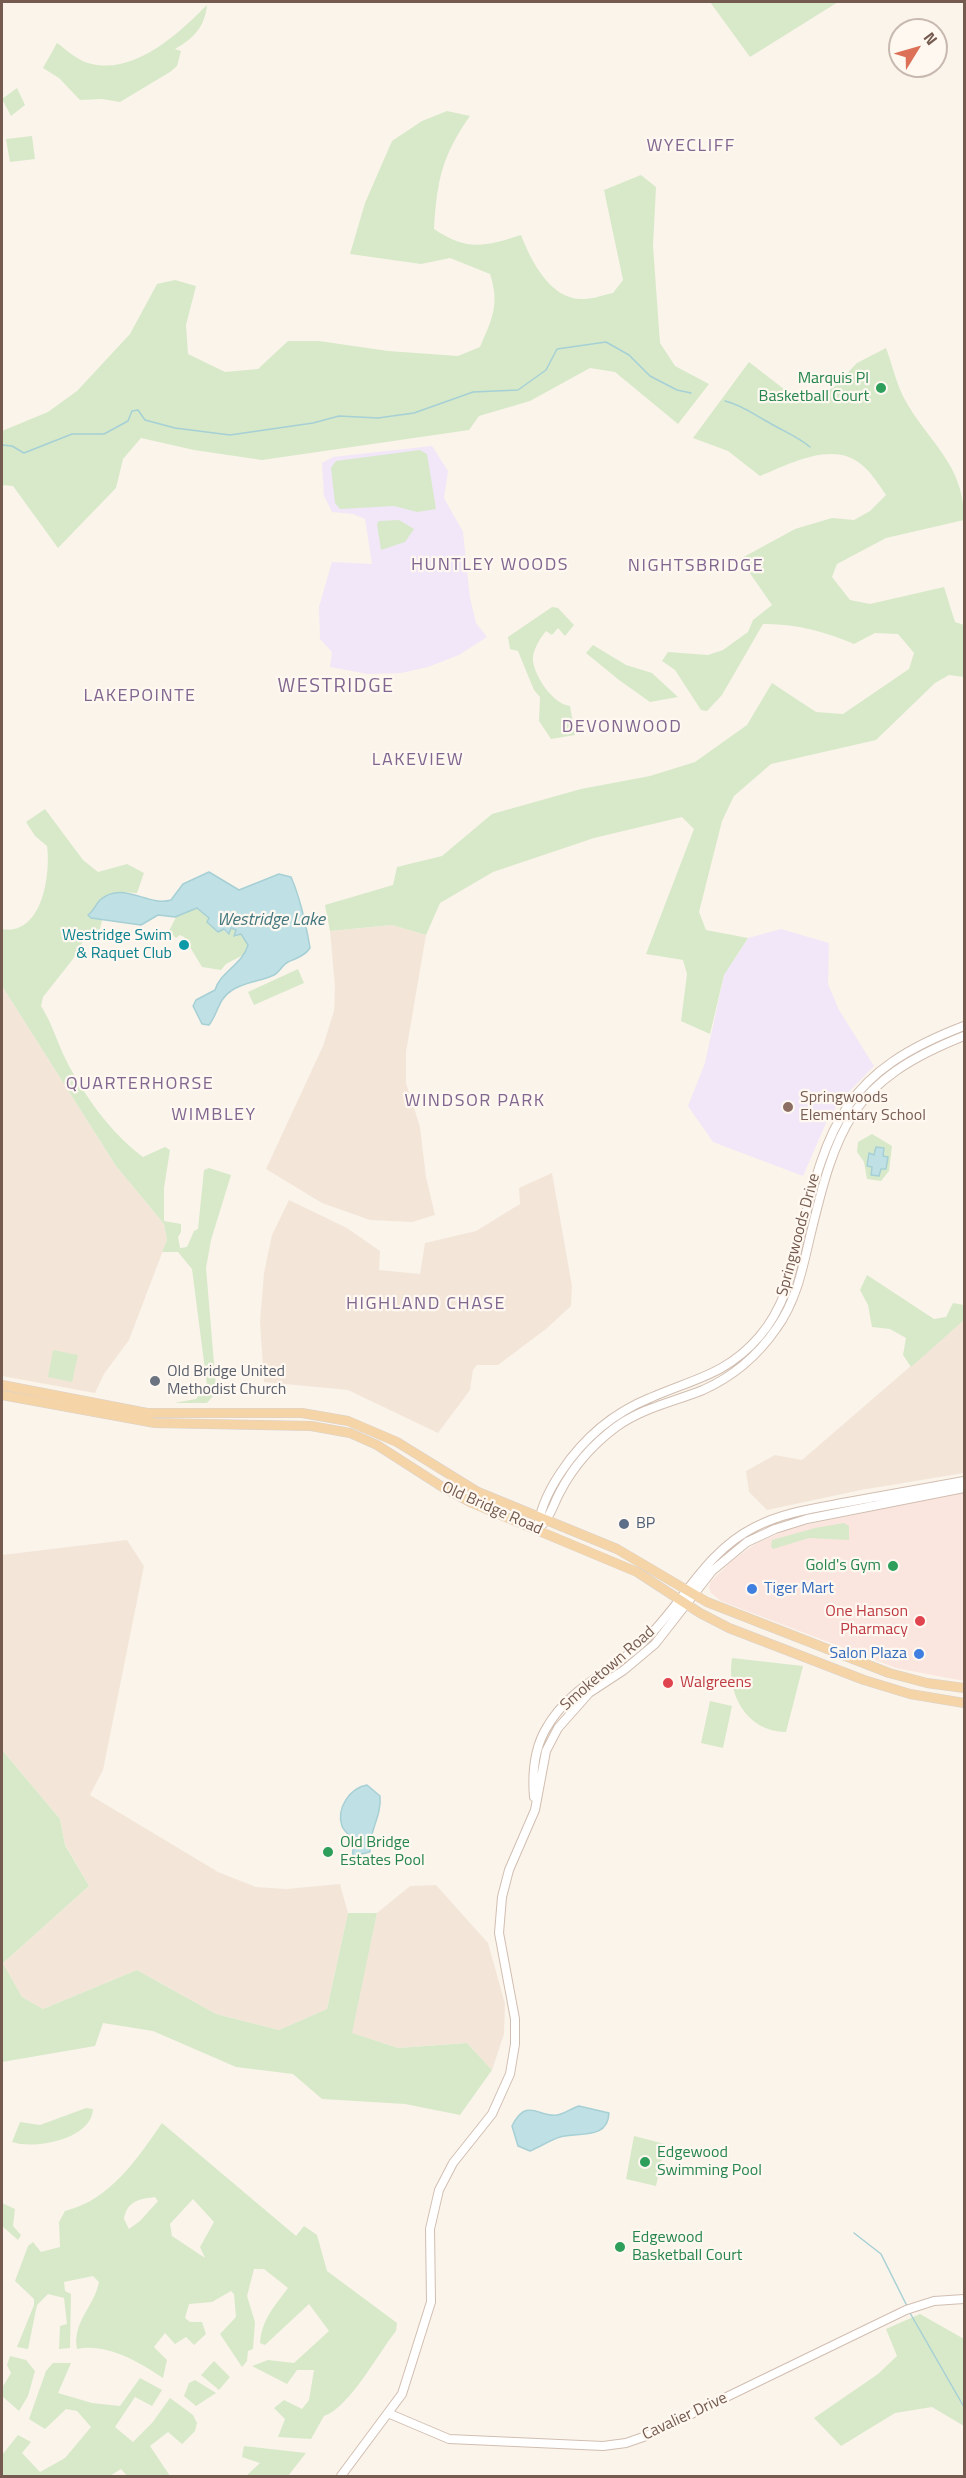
<!DOCTYPE html>
<html>
<head>
<meta charset="utf-8">
<style>
  body { margin:0 }
  #map { position:relative; width:966px; height:2478px; overflow:hidden; background:#fbf4ea; font-family:"Titillium Web",sans-serif }
  canvas { display:block }
  .frame { position:absolute; inset:0; border:3px solid #755b4f; pointer-events:none }
  .north { position:absolute; left:888px; top:18px; width:60px; height:60px; box-sizing:border-box; background:#fef8f1; border:2px solid #c7b9b0; border-radius:50%; rotate:53deg; font-size:16px; font-weight:700; line-height:24px; text-align:center; color:#755b4f }
  .north::after { content:''; display:block; margin:auto; width:21px; height:27px; background:#dc7158; clip-path:polygon(50% 0,100% 100%,50% 72%,0 100%) }
</style>
</head>
<body>
<div id="map">
<canvas width="966" height="2478"></canvas>
<div class="frame"></div>
<div class="north">N</div>
</div>
<script>
const c = document.querySelector('canvas').getContext('2d');
c.lineJoin = 'round';
function fillPath(path, color) { c.fillStyle = color; c.fill(path, 'evenodd'); }
function strokePath(path, color, width, dash) { c.strokeStyle = color; c.lineWidth = width; c.lineCap = dash ? 'butt' : 'round'; c.setLineDash(dash || []); c.stroke(path); }
function label(font, color, halo, rows, align = 'center') {
  c.font = font + ' "Titillium Web",sans-serif'; c.lineWidth = 4.5; c.setLineDash([]); c.textBaseline = 'middle'; c.strokeStyle = halo; c.fillStyle = color; for (const [text, x, y, turn = 0] of rows) {
    c.save(); c.translate(x, y); c.rotate((+turn || 0) * Math.PI / 180); c.textAlign = isNaN(turn) ? turn : align; if (halo) c.strokeText(text, 0, 0); c.fillText(text, 0, 0); c.restore();
  }
}
fillPath(new Path2D(`
  M392,925L426,935L406,1052V1083L420,1127L426,1177L435,1215L412,1222L370,1220L322,1203L266,1169L323,1046L334,1011L335,987L330,931Z
  M2,986L116,1166L164,1224L167,1240L129,1340L104,1374L95,1393L2,1376Z
  M552,1173L572,1286L571,1306L546,1329L498,1365H477L473,1370L470,1390L438,1433L348,1390L264,1382L260,1322L264,1273L272,1235L289,1200L347,1228L380,1251L379,1270L420,1274L425,1243L476,1231L520,1204L519,1188Z
  M964,1320V1473L861,1490L767,1510L749,1492L746,1471L775,1455L802,1460Z
  M127,1540L144,1566L103,1770L90,1795L218,1872L256,1887L286,1889L340,1884L348,1913L327,2009L279,2030L216,2014L137,1970L43,2009L22,1997L3,1963L89,1886L65,1844L60,1819L2,1750V1555Z
  M436,1885L488,1943L505,2004L504,2034L492,2070L467,2043L398,2048L351,2033L377,1913L410,1886Z`), '#f3e6d9');
fillPath(new Path2D(`
  M964,1492V1681L896,1668L721,1601L711,1593L709,1587L711,1581L732,1561L755,1544L791,1528Z`), '#fbe6df');
fillPath(new Path2D(`
  M432,446L448,471L444,498L463,532L470,598L476,623L487,637L459,655L428,667L401,673L368,674L330,667L332,652L320,639L319,607L332,562L372,564L365,519L353,514L332,512L324,496L322,463L333,457Z
  M781,929L829,943L828,984L839,1010L874,1066L840,1101L826,1123L803,1176L713,1142L688,1106L705,1063L724,975L748,938Z`), '#f1e7f8');
fillPath(new Path2D(`
  M710,2H838L750,57Z
  M207,5C205,27 193,39 175,49L181,51L177,66L170,72L120,102L102,99L80,100L59,78L43,68L57,43C68,51 79,62 92,64C136,74 179,33 207,5Z
  M17,88L25,105L11,116L2,99Z
  M447,111L470,116C442,156 437,180 434,229C467,251 484,247 521,235C531,261 551,301 584,299C593,299 603,295 613,293L623,280L604,190L641,175L656,187L653,246L660,343L675,366L709,384L678,424L615,372L590,368L530,401L479,416L469,430L262,460L194,450L141,438L123,459L116,488L58,548L13,486L2,485V431L48,412L77,391L130,334L157,284L175,280L196,286L186,325L188,354L225,372L258,369L288,341H319L388,351L458,356L480,347C492,319 500,305 490,274L450,258L421,264L350,254L365,203L392,141L422,121Z
  M32,136L35,159L10,162L6,139Z
  M886,348C892,364 896,382 903,396C926,441 965,463 964,520L886,538L837,564L832,577L850,600L870,604L944,587L955,622L964,625V677L949,675L935,683L876,740L771,764L734,796L722,821L699,912L706,930L748,938L724,975L710,1034L681,1021L687,974L683,960L646,954L694,829L682,817L594,838L493,872L440,903L426,935L392,925L330,931L325,905L393,885L397,867L442,856L492,814L581,789L650,776L695,762L747,725L772,683L816,712L843,714L909,669L914,653L898,634L875,633L854,644C828,632 792,623 763,624L722,695L707,711L701,710L675,670L662,661L668,652L708,655L723,650L748,632L753,620L772,605L740,559L795,529L832,518L854,520L870,511L886,495C879,485 871,472 862,465C833,440 790,464 760,476L728,451L693,438L749,362L789,393L813,399L834,387L857,363Z
  M420,450L427,454L436,509L417,512L394,506L340,509L335,503L331,468L336,461Z
  M399,520L414,529L405,542L381,550L377,524L379,521Z
  M552,607L558,608L574,625L565,636L558,628L552,635L546,631C540,638 532,651 533,661C535,677 553,704 570,706L575,735L551,739L539,721L540,697L534,690L518,651L510,649L508,637Z
  M593,645L626,665L652,673L678,697L650,702L619,680L586,653Z
  M45,809L83,860L98,872L127,864L144,873L137,893C106,890 109,900 88,915L102,920L100,929L86,936L73,959L43,997L41,1006C52,1023 57,1042 66,1060C85,1097 110,1132 143,1157L165,1147L170,1150L164,1188V1221L181,1224V1232L178,1237L180,1248L187,1247L194,1231L198,1229L204,1170L209,1168L231,1175L211,1240L206,1268L216,1387L213,1396L207,1403H174L196,1399L207,1385L192,1269L178,1252H162L167,1240L164,1224L116,1166L2,986V929C42,936 51,875 47,846L35,836L26,822Z
  M197,908L228,934L231,928L236,929L235,937L241,934L248,945L245,954L226,964L221,970L202,967L184,937L180,935L176,938L169,931L177,915Z
  M298,969L304,983L254,1005L248,992Z
  M872,1134L892,1146L889,1171L881,1181L867,1179L864,1162L857,1152L858,1142Z
  M867,1275L934,1319L946,1317L953,1303L964,1305V1320L911,1367L903,1355L906,1338L890,1329L872,1327L868,1305L860,1290Z
  M53,1350L78,1355L72,1382L48,1377Z
  M844,1523L849,1526V1540L809,1538L773,1549L771,1546L772,1540L815,1528Z
  M732,1658L803,1666L786,1732C747,1732 726,1694 732,1658Z
  M710,1701L732,1706L723,1748L701,1743Z
  M2,1750L60,1819L65,1845L89,1886L3,1963L22,1997L43,2009L137,1970L216,2014L279,2030L327,2009L348,1913H377L352,2033L398,2048L467,2043L492,2070L460,2115L405,2104L322,2099L293,2074L236,2067L153,2031L103,2023L95,2046L2,2062Z
  M86,2108L93,2109C92,2139 35,2150 12,2142L20,2122L40,2125Z
  M162,2123L296,2236L304,2226L317,2235L327,2271L397,2323L396,2331C379,2352 349,2408 324,2416L311,2439L278,2437L285,2419L274,2408L284,2400L302,2409L309,2400L314,2370H297L287,2384L252,2366L268,2360L294,2363L329,2331L309,2304L265,2345L260,2343C262,2319 274,2307 288,2288L264,2269H254L247,2296L255,2322L253,2349L248,2351L247,2361L242,2367L220,2334L236,2317L234,2294L231,2291L212,2302L189,2304L185,2318L190,2322H202L206,2334L194,2345L186,2337L175,2344L165,2333L154,2347L167,2360L163,2378C138,2361 106,2343 77,2349C72,2322 94,2307 99,2282L93,2276L64,2282L65,2291L71,2294L70,2348L59,2349L60,2326L67,2324L64,2298L48,2294L37,2305L28,2349L17,2347L34,2305V2299L15,2281L28,2246L33,2242L41,2252L60,2247L59,2222L65,2211C110,2200 137,2159 162,2123ZM155,2197L158,2201L140,2221L129,2229L124,2219C127,2201 139,2199 155,2197ZM193,2199L214,2222L200,2247L205,2258L172,2236L170,2224Z
  M634,2136L665,2144L656,2186L626,2179Z
  M2,2203L15,2209L13,2226L21,2235L18,2240L2,2226Z
  M920,2314L964,2339V2426L932,2407L895,2413L841,2446L814,2418L878,2374L897,2356L886,2329Z
  M10,2356L26,2360L35,2371L28,2396L19,2411L2,2396V2388L11,2373L7,2365Z
  M214,2361L230,2377L219,2390L201,2375Z
  M53,2363H71L58,2393L92,2403L120,2406L140,2378L162,2390L152,2406L135,2397L115,2427L133,2442L152,2423L170,2398L193,2415L197,2423L195,2431L182,2444L168,2432L150,2446L170,2476H127L121,2469L110,2476H2V2455L18,2435L31,2442L22,2453L40,2472L65,2458L91,2427L77,2411L66,2409L45,2429L29,2419L46,2371Z
  M195,2380L216,2393L196,2406L184,2396L189,2383Z
  M244,2446L306,2453L288,2476H246L260,2463L242,2457Z`), '#d7e9c9');
const water = new Path2D(`
  M209,872L239,890L279,874L291,877C301,900 306,924 310,948C305,956 295,959 288,962C282,965 280,972 274,975C260,982 245,981 231,991C218,999 218,1014 209,1025L202,1024L193,1006L196,1000L215,990C220,972 243,964 248,945L241,934L234,936L236,930L231,928L229,934L224,929L218,932L207,922L209,918L197,908L175,917L158,915L141,925L91,918L88,915C94,911 95,905 100,900C123,880 148,907 171,900L183,884Z
  M876,1147L884,1148L883,1156L888,1157L886,1169H881L879,1176L871,1175L872,1167L867,1166L869,1153L874,1155Z
  M367,1785L380,1796C382,1817 368,1832 370,1852L353,1856C352,1851 354,1847 353,1842C351,1835 344,1832 342,1826C336,1808 350,1788 367,1785Z
  M579,2106L609,2113C608,2140 579,2132 560,2137C550,2140 540,2147 530,2151L518,2146L512,2126C527,2096 539,2118 557,2115C564,2114 572,2108 579,2106Z`);
fillPath(water, '#bfe0e4');
strokePath(water, '#a6d0d5', 1.5);
strokePath(new Path2D(`
  M725,401C742,405 753,414 768,422C783,431 797,436 810,447
  M2,445L12,446L24,453L72,434H104L128,421L132,411L138,410L145,420L175,428L230,435L313,423L339,416L378,418L414,413L473,392L518,390L546,370L557,349L606,342L629,355L650,376L677,390L691,393
  M854,2233L881,2254L907,2306
  M910,2313L964,2407`), '#a6d0d5', 1.5);
const secondary = new Path2D(`
  M543,1524C551,1515 554,1503 560,1492C573,1467 592,1445 616,1427C642,1408 673,1402 703,1390C732,1377 758,1355 776,1329C795,1303 802,1272 809,1241C836,1128 850,1081 964,1036
  M538,1530C539,1509 549,1490 561,1472C583,1439 613,1413 650,1398C693,1379 726,1375 759,1337C784,1308 792,1274 800,1238C828,1122 846,1071 964,1026
  M534,1797C532,1773 534,1748 547,1727C569,1688 611,1672 642,1643C683,1605 703,1553 755,1527C784,1512 816,1508 848,1502C887,1495 925,1488 964,1481
  M390,2414L449,2439L603,2446L626,2443L646,2436L906,2310L934,2301L964,2299
  M341,2476L402,2394L431,2302L430,2229L439,2190L453,2163L492,2114L510,2074L515,2044V2019L499,1933L502,1897L509,1870L535,1810L546,1751L558,1728L589,1693L624,1670L655,1644L712,1571L747,1542L775,1529L807,1519L964,1488`);
const primary = new Path2D(`
  M2,1385L147,1413H302L348,1421L397,1442L478,1492L617,1549L707,1602L889,1673L927,1683L964,1688
  M2,1395L155,1423L311,1426L350,1433L377,1445L444,1488L472,1503L637,1572L700,1613L729,1628L864,1680L910,1694L964,1703`);
strokePath(secondary, '#d2beb1', 10);
strokePath(primary, '#d8d1ce', 10);
strokePath(secondary, '#fff', 8);
strokePath(primary, '#f5d5a8', 9);
for (const [x, y, r, color] of [
  [881,388,6,"#2e9e5b"],
  [184,945,6,"#0f9aa8"],
  [788,1107,6,"#8d6e63"],
  [155,1381,6,"#6b7280"],
  [624,1524,6,"#5c6f8a"],
  [893,1566,6,"#2e9e5b"],
  [752,1589,6,"#3f7fe0"],
  [920,1621,6,"#e0444e"],
  [919,1654,6,"#3f7fe0"],
  [668,1683,6,"#e0444e"],
  [328,1852,6,"#2e9e5b"],
  [645,2162,6,"#2e9e5b"],
  [620,2247,6,"#2e9e5b"]
]) { const dot = new Path2D(); dot.arc(x, y, r, 0, 2 * Math.PI); c.fillStyle = color; c.fill(dot); strokePath(dot, '#fef8f1', 2); }
label('16px', '#27864d', '#fef8f1', [
  ["Marquis Pl",869,379,"right"],
  ["Basketball Court",869,397,"right"],
  ["Gold's Gym",881,1566,"right"],
  ["Old Bridge",340,1843],
  ["Estates Pool",340,1861],
  ["Edgewood",657,2153],
  ["Swimming Pool",657,2171],
  ["Edgewood",632,2238],
  ["Basketball Court",632,2256]
], 'left');
label('16px', '#0d838f', '#fef8f1', [
  ["Westridge Swim",172,936],
  ["& Raquet Club",172,954]
], 'right');
label('16px', '#785e54', '#fef8f1', [
  ["Springwoods",800,1098],
  ["Elementary School",800,1116]
], 'left');
label('16px', '#755b4f', '#fef8f1', [
  ["Springwoods Drive",799,1235,-75],
  ["Old Bridge Road",492,1509,24],
  ["Smoketown Road",608,1669,-41],
  ["Cavalier Drive",685,2417,-25]
]);
label('16px', '#5b616d', '#fef8f1', [
  ["Old Bridge United",167,1372],
  ["Methodist Church",167,1390]
], 'left');
label('16px', '#4e5e75', '#fef8f1', [
  ["BP",636,1524]
], 'left');
label('16px', '#366cbe', '#fef8f1', [
  ["Tiger Mart",764,1589],
  ["Salon Plaza",907,1654,"right"]
], 'left');
label('16px', '#be3a42', '#fef8f1', [
  ["One Hanson",908,1612],
  ["Pharmacy",908,1630],
  ["Walgreens",680,1683,"left"]
], 'right');
c.letterSpacing = '1.5px';
label('18px', '#816690', '#fef8f1', [
  ["WYECLIFF",691,147],
  ["HUNTLEY WOODS",490,566],
  ["NIGHTSBRIDGE",696,567],
  ["LAKEPOINTE",140,697],
  ["DEVONWOOD",622,728],
  ["LAKEVIEW",418,761],
  ["QUARTERHORSE",140,1085],
  ["WINDSOR PARK",475,1102],
  ["WIMBLEY",214,1116],
  ["HIGHLAND CHASE",426,1305]
]);
c.letterSpacing = '0px';
label('italic 18px', '#46787f', '#fef8f1', [
  ["Westridge Lake",271,921]
]);
c.letterSpacing = '1.5px';
label('20px', '#816690', '#fef8f1', [
  ["WESTRIDGE",336,687]
]);
c.letterSpacing = '0px';
</script>
</body>
</html>
